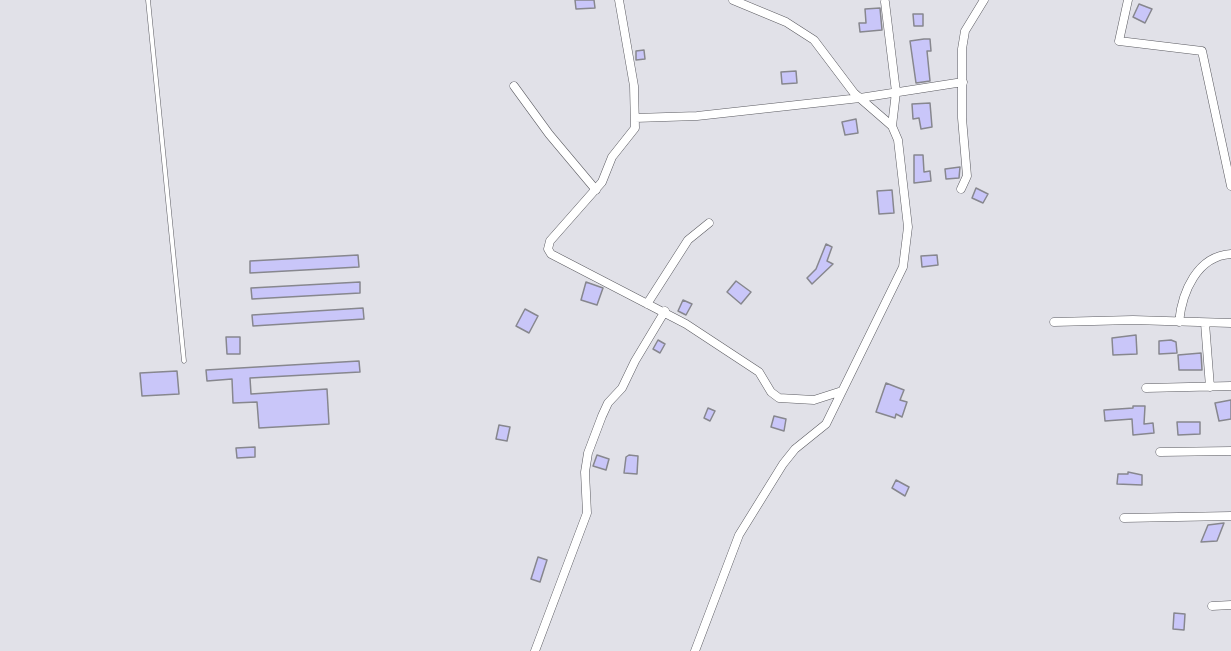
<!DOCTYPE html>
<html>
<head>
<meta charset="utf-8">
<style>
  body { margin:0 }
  canvas { display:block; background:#e1e1e8 }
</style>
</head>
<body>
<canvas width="1231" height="651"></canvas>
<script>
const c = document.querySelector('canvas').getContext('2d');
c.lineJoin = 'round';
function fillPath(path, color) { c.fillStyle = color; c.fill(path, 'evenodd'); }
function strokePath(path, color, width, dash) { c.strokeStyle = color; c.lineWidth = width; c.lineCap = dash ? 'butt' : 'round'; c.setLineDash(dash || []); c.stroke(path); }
const building = new Path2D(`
  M575,0H594L595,8L576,9Z
  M1139,4L1152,9L1145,23L1133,17Z
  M880,8L882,30L860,32L859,23H866L865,9Z
  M913,14H923V26H914Z
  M924,39H930L931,51H927L930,81L916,83L910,41Z
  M644,50L645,59L636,60V51Z
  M796,71L797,83L782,84L781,72Z
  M930,103L932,127L921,129L919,118L913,119L912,104Z
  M856,119L858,133L845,135L842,122Z
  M914,155H923L924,172L930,171L931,181L914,183Z
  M960,167L959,178L946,179L945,169Z
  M976,188L988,194L983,203L972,198Z
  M892,190L894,213L879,214L877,191Z
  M826,244L832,247L827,261L833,264L812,284L807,278L816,269Z
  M358,255L359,267L250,273V261Z
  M937,255L938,265L922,267L921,256Z
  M736,281L751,292L741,304L727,292Z
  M360,282V293L252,299L251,288Z
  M586,282L603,288L597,305L581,300Z
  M683,300L692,304L686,315L678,311Z
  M363,308L364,319L253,326L252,315Z
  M525,309L538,316L529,333L516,326Z
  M1136,335L1137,354L1113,355L1112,338Z
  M226,337H240V354H227Z
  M658,340L665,344L660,353L653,349Z
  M1171,340L1176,342L1177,353L1159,354V341Z
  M1201,353L1202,370H1179L1178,355Z
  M359,361L360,372L250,378L251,394L327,389L329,424L259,428L257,402L233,403L232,379L207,381L206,370Z
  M177,371L179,394L142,396L140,373Z
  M886,383L904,390L900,400L907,402L902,417L896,414L895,418L876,412Z
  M1231,400V419L1219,421L1215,403Z
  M1133,406H1145L1144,424L1153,423L1154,433L1133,435L1132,419L1105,421L1104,410L1133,408Z
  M708,408L715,411L710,421L704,418Z
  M774,416L786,419L784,431L771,427Z
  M1177,422H1200V434L1178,435Z
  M499,425L510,427L507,441L496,439Z
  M255,447V457L237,458L236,448Z
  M597,455L609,459L606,470L593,466Z
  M629,455L638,456L637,474L624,473L626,457Z
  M1128,472L1142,475V485L1117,484L1118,474H1128Z
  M896,480L909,487L905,496L892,488Z
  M1224,523L1217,541L1201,542L1208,525Z
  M538,557L547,560L540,582L531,579Z
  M1174,613L1185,614L1184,630L1173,629Z`);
fillPath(building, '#c9c6f9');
strokePath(building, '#87878e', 1.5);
const service = new Path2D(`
  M148,0L184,361`);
const minor = new Path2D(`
  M619,0L634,86L635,128L612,157L602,182L550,241L548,249L551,254L686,324L759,372L771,392L779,398L814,400L842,391
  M1128,0L1119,41L1202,51L1231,186
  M885,2L896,92L892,126
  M514,86L549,134L596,190
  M635,118L697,116L860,98L963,82
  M961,189L967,176L962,118V49L965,31L984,0
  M647,304L688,240L709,223
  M1054,322L1133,320L1231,323
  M1179,322C1182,292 1197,256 1231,254
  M1205,323L1210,387
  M1146,388L1231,386
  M1160,452L1231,451
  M1124,518L1231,516
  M1212,606L1231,605
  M535,651L587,513L585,472L588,453L602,416L608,403L622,388L635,361L665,311
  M695,651L739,535L783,464L795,449L826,424L903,267L908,227L898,140L892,126L854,93L814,40L786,22L733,0`);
strokePath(service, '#5b5b61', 5);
strokePath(minor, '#5b5b61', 9);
strokePath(service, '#fff', 4);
strokePath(minor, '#fff', 8);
</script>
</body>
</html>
